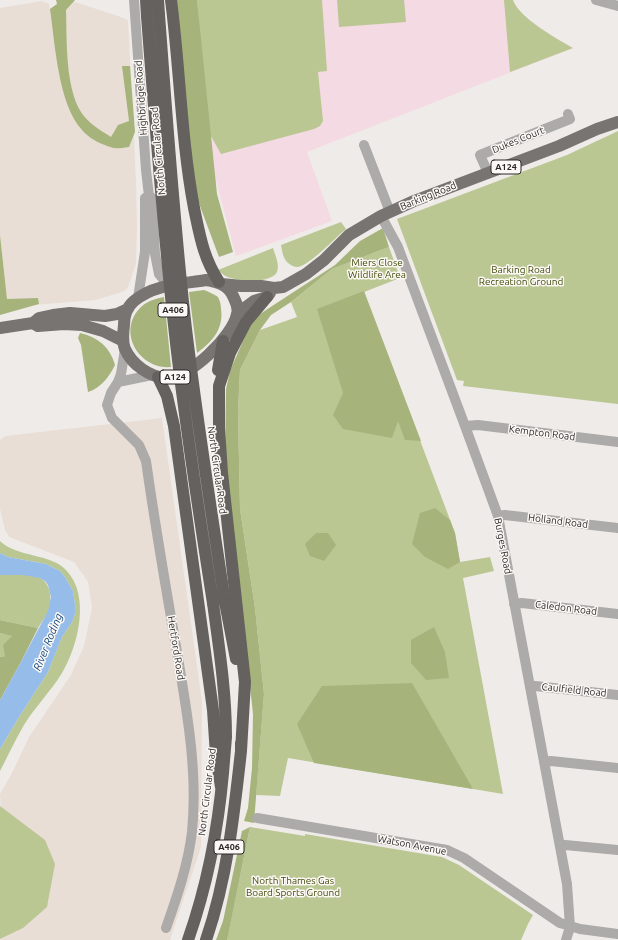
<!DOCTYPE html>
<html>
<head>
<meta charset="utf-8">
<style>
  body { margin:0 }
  canvas { display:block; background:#efebe8 }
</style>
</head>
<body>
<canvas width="618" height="940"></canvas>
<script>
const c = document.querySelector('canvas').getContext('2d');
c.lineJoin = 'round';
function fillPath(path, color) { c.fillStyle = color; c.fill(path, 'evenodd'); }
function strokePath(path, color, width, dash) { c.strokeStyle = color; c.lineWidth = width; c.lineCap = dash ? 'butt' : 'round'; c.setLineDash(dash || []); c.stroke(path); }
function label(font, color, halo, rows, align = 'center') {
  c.font = font + ' Ubuntu,sans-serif'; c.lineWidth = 3; c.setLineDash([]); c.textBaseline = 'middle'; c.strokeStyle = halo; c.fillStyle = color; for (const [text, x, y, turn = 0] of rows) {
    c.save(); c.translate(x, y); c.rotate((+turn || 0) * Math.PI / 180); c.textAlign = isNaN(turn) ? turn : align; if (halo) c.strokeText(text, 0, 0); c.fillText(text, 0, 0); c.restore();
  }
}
fillPath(new Path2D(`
  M69,0L121,17L128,20L136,180L137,229L136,264L128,287L126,290L122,292L96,300L8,307L0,235V8L42,1L49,4L50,9L57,4Z
  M162,418L202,701L201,847L170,940H0V939L23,928L1,808L0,794L12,773L29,737L71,675L84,646L92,608L88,582L74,562L9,537L5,530L0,509V440L5,436Z`), '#e9ded6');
fillPath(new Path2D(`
  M193,0H513L517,10L527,18L554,37L573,48L307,152L332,221L236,256L206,143Z`), '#f4dae3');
fillPath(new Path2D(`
  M197,0H322L327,71L318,72L323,121L320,126L314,129L221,154L207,129Z
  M337,0H404L406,22L339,27Z
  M504,0H513C519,18 557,39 573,48L510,72Z
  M618,131V404L463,386L464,381L457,380L397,219L567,155Z
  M341,222L346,229C335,238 311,264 298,267C294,267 290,265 287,262C283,258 282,250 281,245Z
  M389,247L400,278L364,292L455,533L460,562L490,557L494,571L463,578L503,794L288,758L280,796L256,795L264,694L255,608L240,509L238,411L240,370L260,330L297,317L291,302L332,269Z
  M273,248C275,255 280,265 277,272C272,283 241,282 231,278C226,277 222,274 218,270Z
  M0,541C18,558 50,553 66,570C91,596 78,646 62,673C51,691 35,707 24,725C15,740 8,756 0,771V749L19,717L48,672L62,637L72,622L76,611L73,591L65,577L60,571L46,564L8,557L0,553Z
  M0,575C11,575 24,573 35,576C51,580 53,598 48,612C45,617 41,623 38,628L0,620Z
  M0,633L12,635L5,656L0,657Z
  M0,806L45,840L55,864L47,907L23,928L0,939Z
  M250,827L305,836V834L442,857L459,865L533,915L528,924L521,940H227Z`), '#bac793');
fillPath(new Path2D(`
  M56,0H75L66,10C67,40 65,86 81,112C88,123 100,130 111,137L118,125L129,121L122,66H130L135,132L129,147C115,149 115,149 102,144C95,141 87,136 82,130C58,104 55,43 50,9L57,4Z
  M176,0H197L217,194L233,252L219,257L194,190Z
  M383,228L389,247L332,269L291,302L271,315L260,330L240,370L238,411L240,509L255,608L264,694L254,823L244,821L248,808L252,768L253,714L225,457L226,389L230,371L252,320L266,310L335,265L360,241Z
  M0,235L7,299L38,298L39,304L0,315Z
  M204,290C209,292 214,294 218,297C220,301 221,305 221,309C224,329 212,342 197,353L189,292Z
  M364,291L421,441L405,440L398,421L392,438L343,429L333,415L343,393L317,309Z
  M164,297L171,367C139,370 116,331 141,307C147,301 155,299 164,297Z
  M80,333C98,337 110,347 115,365C109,377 101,388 88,392L81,345L78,338Z
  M435,508L450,520L455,533L460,562L448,569L425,557L412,544L420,513Z
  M316,533H328L336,545L324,561L310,556L305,544Z
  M0,620L38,628L21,662L0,700V657L5,656L3,645L12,636L0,633Z
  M434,627L445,652L449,678L426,680L411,663V640Z
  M412,683L473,789L314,763L297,724L322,686Z
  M250,827L228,936L227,940H216L223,921L242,831Z`), '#a6b47c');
fillPath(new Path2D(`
  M0,553L8,557L46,564L60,571L65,577L73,591L76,611L72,622L62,637L48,672L19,717L0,749V700L21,662L48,611L51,597L48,585L45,581L40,578L23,575H0Z`), '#96bcea');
strokePath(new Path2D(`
  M134,0L146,170L149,196L152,198L155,254L159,274L169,286
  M596,0L618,6
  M364,145L390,212
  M488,173L480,155L570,119L568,114
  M381,216L398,247L465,426L498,516L567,884L570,927L566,940
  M138,298L145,252V198L149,196
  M125,349L121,374L118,382L111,393L107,405L112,418L139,445L146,461C155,525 166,589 177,652C187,712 198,771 192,832C188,865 177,897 166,928
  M118,382L152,375
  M465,426L478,425L618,442
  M498,516L505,515L618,528
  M514,604L522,603L618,614
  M530,687L535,686L618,695
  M544,762L551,761L618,768
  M257,818L447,850L464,858L560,923L580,929L618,934
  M560,845H565L618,850`), '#acaba9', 10);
strokePath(new Path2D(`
  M206,280C218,282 228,285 233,296C236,302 239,308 237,314C233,336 189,379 166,378C150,377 132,365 125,349C122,342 123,333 124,325C124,316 127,307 134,301C154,284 182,284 206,280Z
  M222,284L241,286H261L274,288L283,287L306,274L324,260L349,235L381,216L414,201L559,146L597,129L618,122
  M238,313L254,301L267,297L270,293
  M33,323L38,326L64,324L82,325L103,331L123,341
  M0,328L33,323L39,318L53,315L70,313L105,316L117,314L128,309`), '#777472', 12);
strokePath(new Path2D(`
  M146,0L147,16
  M158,0L159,15
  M171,0C180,69 181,139 194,208C200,236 203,257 219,282
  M218,370L223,341
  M158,377L167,396L174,426L213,710L216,755L221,787
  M225,602L236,659
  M241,751L245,682L222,473L219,428V386L230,353L246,322L267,297
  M188,940C207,886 218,830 223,773C224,761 225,749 226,737C226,692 219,647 213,603
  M206,940C227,879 234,815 241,751V743`), '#64615e', 12);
strokePath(new Path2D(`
  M159,15C167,120 174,225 186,329C197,420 211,511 225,602
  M147,16C155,122 163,228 175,334C185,424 199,514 213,603`), '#64615e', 12);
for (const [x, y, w] of [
  [506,167,30],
  [173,310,30],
  [175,377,30],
  [229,847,30]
]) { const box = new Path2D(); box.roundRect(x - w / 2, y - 7, w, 14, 3); c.fillStyle = '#fcf8f5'; c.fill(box); strokePath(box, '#2b2928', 1); }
label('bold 9px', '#2b2928', null, [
  ["A124",506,167],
  ["A406",173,310],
  ["A124",175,377],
  ["A406",229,847]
]);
label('10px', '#2b2928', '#fcf8f5', [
  ["Highbridge Road",141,98,-94],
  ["Dukes Court",518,140,-22],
  ["North Circular Road",158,151,-95],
  ["Barking Road",428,196,-22],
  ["Kempton Road",542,433,7],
  ["North Circular Road",217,470,82],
  ["Holland Road",558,521,7],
  ["Burges Road",503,546,79],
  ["Caledon Road",566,608,7],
  ["Hertford Road",176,648,81],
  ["Caulfield Road",574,690,6],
  ["North Circular Road",207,792,-83],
  ["Watson Avenue",412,845,11]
]);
label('10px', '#3f4907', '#fcf8f5', [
  ["Miers Close",377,263],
  ["Wildlife Area",377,275],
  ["Barking Road",521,270],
  ["Recreation Ground",521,282],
  ["North Thames Gas",293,881],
  ["Board Sports Ground",293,893]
]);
label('italic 11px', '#0f447b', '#fcf8f5', [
  ["River Roding",48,642,-68]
]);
</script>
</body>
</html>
